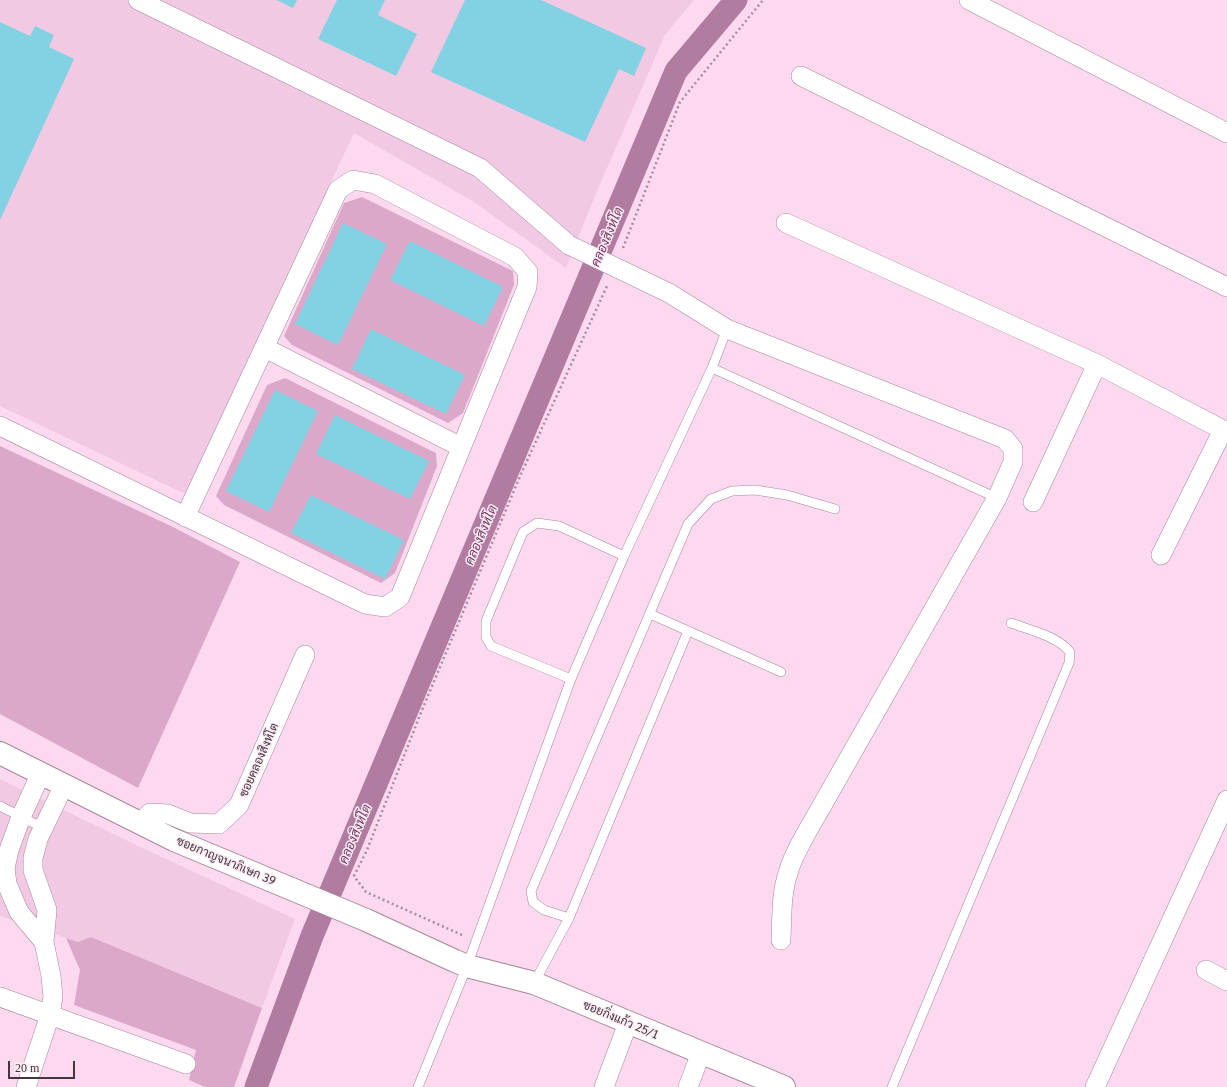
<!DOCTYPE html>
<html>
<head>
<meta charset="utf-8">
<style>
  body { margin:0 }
  #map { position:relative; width:1227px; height:1087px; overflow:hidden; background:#fdd9f0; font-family:Georgia,serif }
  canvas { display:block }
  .scale { position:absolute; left:8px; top:1061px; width:67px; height:18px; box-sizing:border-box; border:2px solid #44363f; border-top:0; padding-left:5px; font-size:12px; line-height:14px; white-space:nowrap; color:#44363f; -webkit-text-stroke:3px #fcedf6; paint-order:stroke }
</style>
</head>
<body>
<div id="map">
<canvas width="1227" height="1087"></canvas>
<div class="scale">20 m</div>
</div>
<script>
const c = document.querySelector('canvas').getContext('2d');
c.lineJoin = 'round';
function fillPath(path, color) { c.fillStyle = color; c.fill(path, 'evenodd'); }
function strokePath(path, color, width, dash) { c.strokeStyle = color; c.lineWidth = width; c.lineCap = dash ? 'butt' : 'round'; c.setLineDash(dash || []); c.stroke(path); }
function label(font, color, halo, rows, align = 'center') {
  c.font = font + ' Georgia,Sarabun,serif'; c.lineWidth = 3; c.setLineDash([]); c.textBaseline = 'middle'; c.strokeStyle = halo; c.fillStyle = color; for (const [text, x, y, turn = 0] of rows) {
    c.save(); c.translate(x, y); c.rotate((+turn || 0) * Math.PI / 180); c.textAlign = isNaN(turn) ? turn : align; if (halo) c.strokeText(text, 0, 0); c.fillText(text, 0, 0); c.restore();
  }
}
fillPath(new Path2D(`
  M0,0H694L665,35L597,191L566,268L474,202L354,133L185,494L0,406Z
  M0,779L132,843L295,919L262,1008L91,937L78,942L0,916Z`), '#f2c9e3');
fillPath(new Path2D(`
  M362,197L513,271L514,285L463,413L448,423L292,345L284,336L344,203Z
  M285,378L436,453L437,466L395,573L381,583L224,505L216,496L267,385Z
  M0,446L173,527L240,562L138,788L0,714Z
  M91,937L262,1008L234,1087H205L189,1080L196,1050L74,1005L80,970L66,938L78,942Z`), '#dba8c9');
strokePath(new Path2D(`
  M256,1087L312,936L676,71L736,0`), '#b17c9f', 23);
fillPath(new Path2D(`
  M277,0H297L293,8Z
  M337,0H385L378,15L417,34L396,76L318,39Z
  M465,0H541L646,48L634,76L619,69L585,142L431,72Z
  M0,22L30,36L35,26L54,35L49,47L74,59L0,220Z
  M343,223L387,244L338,345L295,324Z
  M410,241L503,287L484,326L390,280Z
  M371,329L465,375L446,414L352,369Z
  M275,390L318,411L269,512L226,491Z
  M335,415L429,461L410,499L316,454Z
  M311,495L404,540L385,579L291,533Z`), '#82d2e3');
const service = new Path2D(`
  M727,329L712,368L997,498
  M650,614L781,672
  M571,679L491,646L486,637V621L523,532L537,523L559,526L624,556
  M0,806L43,828
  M569,918L544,910L533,902L531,891L688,524L711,499L732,491L755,490L787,495L835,509
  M534,983L569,918L688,631
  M418,1087L467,966L571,679L624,556L712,368
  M892,1087L1069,663L1070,652C1057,636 1030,630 1011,623`);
const minor = new Path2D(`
  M138,0L480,168L569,245
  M969,0L1227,133
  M801,76L1227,287
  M786,223L1097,364L1227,432
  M669,293L727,329L1005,439L1013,449V462L997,498L824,802C813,822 794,851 788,873C781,894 782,917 781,940
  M265,348L461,447
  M0,426L365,604L385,607L400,597L527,287L528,272L515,257L375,184L353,180L338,190L185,517
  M1033,502L1097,364
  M1161,555L1223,430
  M41,773L21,817L9,850L5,868L7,884L19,912L44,942
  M140,823L150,813L168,814L190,823L219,824L239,805L305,655
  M1206,970L1227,981
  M0,997L186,1064
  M26,1087L50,1015L53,997L51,976L44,942L47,910L33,870V858L38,839L64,785
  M604,1087L628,1023
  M688,1087L701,1053
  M1095,1087L1227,800`);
const tertiary = new Path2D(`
  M0,753L174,840L366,920L455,961L467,966L534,983L784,1087`);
strokePath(service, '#a6869b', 10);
strokePath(minor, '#a6869b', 20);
strokePath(tertiary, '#a6869b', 24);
strokePath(new Path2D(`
  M623,248L680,102L763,0
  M462,935L366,892L354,876L367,850L422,710L521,474L607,286`), '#a68d9d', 2.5, [2, 3]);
strokePath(service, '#fff', 9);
strokePath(minor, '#fff', 19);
strokePath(tertiary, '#fff', 22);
const minorBridge = new Path2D(`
  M569,245L669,293`);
strokePath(minorBridge, '#a6869b', 20, []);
strokePath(minorBridge, '#fff', 19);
label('12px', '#44363f', '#fcedf6', [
  ["ซอยคลองสิงห์โต",259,760,-66],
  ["ซอยกาญจนาภิเษก 39",226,861,23],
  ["ซอยกิ่งแก้ว 25/1",621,1020,23]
]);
label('italic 13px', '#793666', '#fcedf6', [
  ["คลองสิงห์โต",607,237,-67],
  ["คลองสิงห์โต",481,535,-67],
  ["คลองสิงห์โต",355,834,-67]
]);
</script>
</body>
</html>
